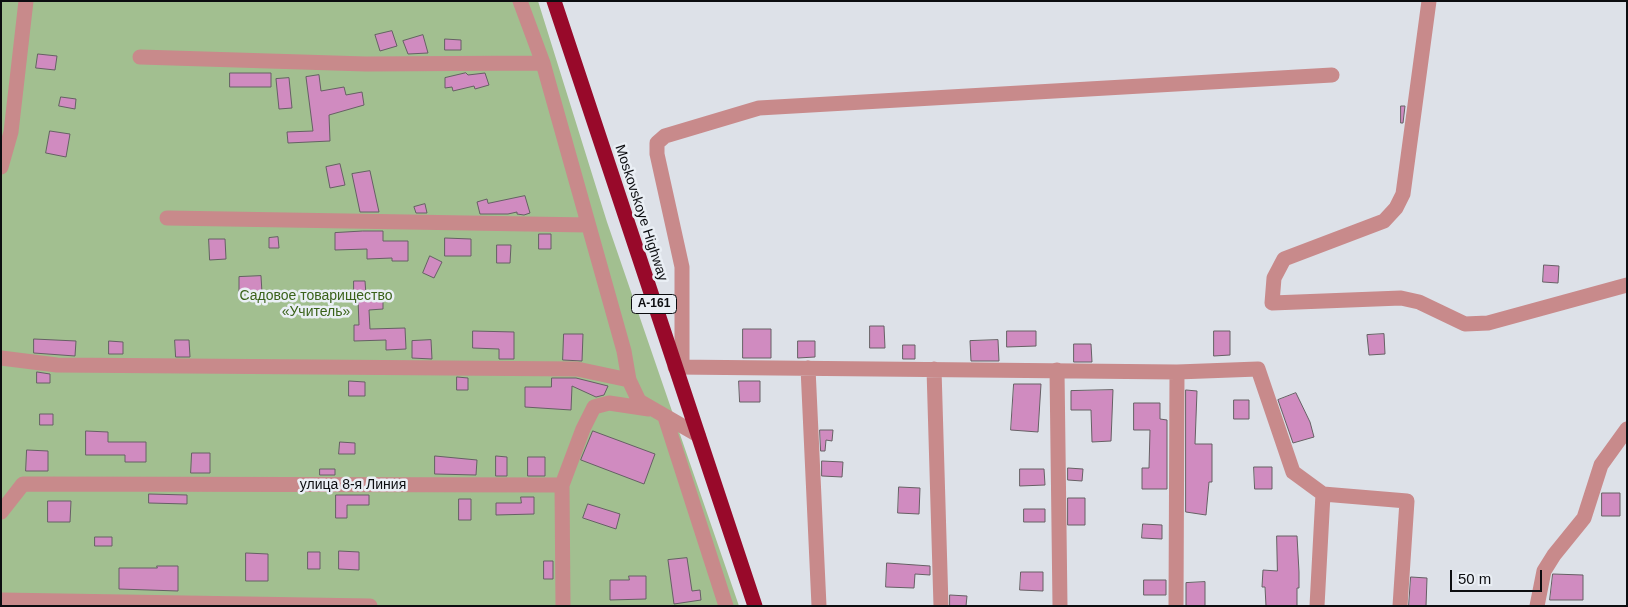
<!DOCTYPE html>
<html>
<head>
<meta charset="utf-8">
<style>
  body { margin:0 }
  #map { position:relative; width:1628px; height:607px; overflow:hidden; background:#dde1e8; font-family:Arial,sans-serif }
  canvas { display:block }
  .frame { position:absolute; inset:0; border:2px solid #0c0d10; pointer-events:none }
  .scale { position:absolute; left:1450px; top:570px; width:92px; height:22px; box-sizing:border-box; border:2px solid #0c0d10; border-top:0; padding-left:6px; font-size:15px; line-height:18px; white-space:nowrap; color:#0c0d10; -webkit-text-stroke:4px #eaeff5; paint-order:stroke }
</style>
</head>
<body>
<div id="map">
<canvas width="1628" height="607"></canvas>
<div class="frame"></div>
<div class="scale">50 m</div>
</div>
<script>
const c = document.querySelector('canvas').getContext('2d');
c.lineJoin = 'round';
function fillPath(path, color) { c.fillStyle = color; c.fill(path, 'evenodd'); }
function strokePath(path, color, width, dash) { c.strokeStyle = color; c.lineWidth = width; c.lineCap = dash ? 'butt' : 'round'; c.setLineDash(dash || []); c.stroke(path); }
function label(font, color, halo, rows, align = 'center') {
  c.font = font + ' Arial,sans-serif'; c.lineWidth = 5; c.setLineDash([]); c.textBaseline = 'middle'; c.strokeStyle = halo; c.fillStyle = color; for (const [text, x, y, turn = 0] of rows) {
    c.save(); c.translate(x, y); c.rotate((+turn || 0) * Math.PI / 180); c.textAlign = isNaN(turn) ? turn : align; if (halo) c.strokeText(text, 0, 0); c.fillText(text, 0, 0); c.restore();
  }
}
fillPath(new Path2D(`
  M1,1H538L607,222L739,606H1Z`), '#a2bf90');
const building = new Path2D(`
  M392,31L397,46L380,51L375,35Z
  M423,35L428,53L408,54L403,41Z
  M445,39L461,40V50H445Z
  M38,54L57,56L55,70L36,68Z
  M230,73H271V87H230Z
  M466,73L468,75L485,73L489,85L475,89L474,86L453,91L452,87L445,88V78Z
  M319,75L321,91L344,87L346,95L362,92L364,105L329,115L330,141L288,143L287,132L313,131L306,77Z
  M289,78L292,108L279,109L276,79Z
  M61,97L76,99L75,109L59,106Z
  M1401,106H1405L1403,123H1401Z
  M50,131L70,134L66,157L46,153Z
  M340,164L345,185L330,188L326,167Z
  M370,171L379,212H360L352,174Z
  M525,196L530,213L524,215L517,214V212L508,214H480L477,202L487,199L488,203Z
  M425,204L427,213H416L414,207Z
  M363,231H383V241H408V261H392V258L367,259V249L335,250V233Z
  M539,234H551V249H539Z
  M278,237L279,248H269V238Z
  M445,238L471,239V256H445Z
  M209,239H225L226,259L210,260Z
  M497,245H511L510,263H497Z
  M430,256L442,262L434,278L423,273Z
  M1544,265L1559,266L1558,283L1543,282Z
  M261,276L262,293L239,294V277Z
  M354,281H365L366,295L354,296Z
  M383,298V309L369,310L370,329L405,328L406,349L386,350V340L354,341V325H359L358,299Z
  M870,326H884L885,348H870Z
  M743,329H771V358H743Z
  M473,331L514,332V359H499V349L473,348Z
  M1007,331H1036V346L1007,347Z
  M1214,331H1230V355L1214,356Z
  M564,334H583L582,361L563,360Z
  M1384,334L1385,354L1369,355L1367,335Z
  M34,339L76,341L75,356L34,353Z
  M175,340H189L190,357H176Z
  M431,340L432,359L412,358V341Z
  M998,340L999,361H971L970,341Z
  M109,341L123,342V354H109Z
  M798,341H815V357L798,358Z
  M1074,344H1091L1092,362H1074Z
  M903,345H915V359H903Z
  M37,372L50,374V383H37Z
  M457,377L468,378V390H457Z
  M552,378H576L608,386L604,395L596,397L572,386L571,410L525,407V387H551Z
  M349,381L365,382V396H349Z
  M739,381H760V402H740Z
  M1014,384H1041L1038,432L1011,430Z
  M1113,390L1111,441L1092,442L1091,410H1071V391Z
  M1186,390L1197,391L1195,444H1212V482H1209L1206,515L1186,512Z
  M1296,393L1310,422L1314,437L1293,443L1278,400Z
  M1234,400H1249V419H1234Z
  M1134,403H1160V419L1167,420V489H1142V468H1149L1150,430H1134Z
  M40,414H53V425H40Z
  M820,430H833L832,441L826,440L825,451H821Z
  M86,431L108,432V442H146V462H125V455H86Z
  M593,431L655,454L644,484L581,460Z
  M340,442L355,443V454H339Z
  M27,450L48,451V471H26Z
  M192,453H210V473H191Z
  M435,456L477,460L476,475L435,474Z
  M496,456L507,457V476H496Z
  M528,457H545V476H528Z
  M822,461L843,462L842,477L822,476Z
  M1254,467H1272V489H1255Z
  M1068,468L1083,469L1082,481L1068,480Z
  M320,469H335V475H320Z
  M1020,469H1044L1045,485L1020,486Z
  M899,487L920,488L919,514L898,513Z
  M1602,493H1620V516H1602Z
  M149,494L187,495V504L149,503Z
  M336,495H369V505H347V518H336Z
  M521,497H534V514L496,515V503H521Z
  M1068,498H1085V525H1068Z
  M459,499H471V520H459Z
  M48,501H71L70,522H48Z
  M588,504L620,514L616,529L583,518Z
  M1024,509H1045V522H1024Z
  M1143,524L1162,525V539L1142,538Z
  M1277,536H1297L1299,572V588H1297V606H1266L1265,587H1262L1263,570L1277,571Z
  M95,537H112V546H95Z
  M339,551L359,552V570L339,569Z
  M308,552H320V569H308Z
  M246,553L268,554V581H246Z
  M687,558L692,591L700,590L701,600L674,604L668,560Z
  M544,561H553V579H544Z
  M887,563L930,566V575L915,574L914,588L886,587Z
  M157,566H178V591L119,589V568H157Z
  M1021,572H1043V591L1020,590Z
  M1553,574L1583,575V600H1550Z
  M629,576H646V599L610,600V580H629Z
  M1411,577L1427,578L1426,606H1409Z
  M1144,580H1166V595H1144Z
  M1205,582V606H1186V583Z
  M950,595L967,596L966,606H950Z`);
fillPath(building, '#d08bc0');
strokePath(building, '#666064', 1);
strokePath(new Path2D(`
  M520,1L543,63L624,351L629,380L639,401L698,435
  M1429,1L1403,194L1396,208L1384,221L1284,259L1274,278L1272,303L1401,298L1419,302L1465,324L1488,323L1627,285
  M140,57L366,64L543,63
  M1,167L11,132L26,1
  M167,218L588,225
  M1,358L57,365L577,369L629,380
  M682,366V267L657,154V143L665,136L759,108L1332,75
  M675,367L1177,372L1258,369L1293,472L1323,494L1317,606
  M808,368L819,606
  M934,369L941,606
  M1057,370L1060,606
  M665,417L726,606
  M562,485L583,429L594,407L609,403L649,409
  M1323,494L1407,501L1400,606
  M1,512L23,484L562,485L563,606
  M1,600L370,606
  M1176,606L1177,372
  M1537,606L1544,571L1554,555L1584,518L1601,465L1627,429`), '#c88a8b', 15);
strokePath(new Path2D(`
  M554,1L755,606`), '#98092a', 15);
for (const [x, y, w] of [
  [654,304,45]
]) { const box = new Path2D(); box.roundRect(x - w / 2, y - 9.5, w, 19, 4); c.fillStyle = '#eaeff5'; c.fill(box); strokePath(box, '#0c0d10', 1); }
label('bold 12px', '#0c0d10', null, [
  ["А-161",654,304]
]);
label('14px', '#0c0d10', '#eaeff5', [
  ["Moskovskoye Highway",641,213,72],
  ["улица 8-я Линия",353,485]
]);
label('14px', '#3a621a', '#eaeff5', [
  ["Садовое товарищество",316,296],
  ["«Учитель»",316,312]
]);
</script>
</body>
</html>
